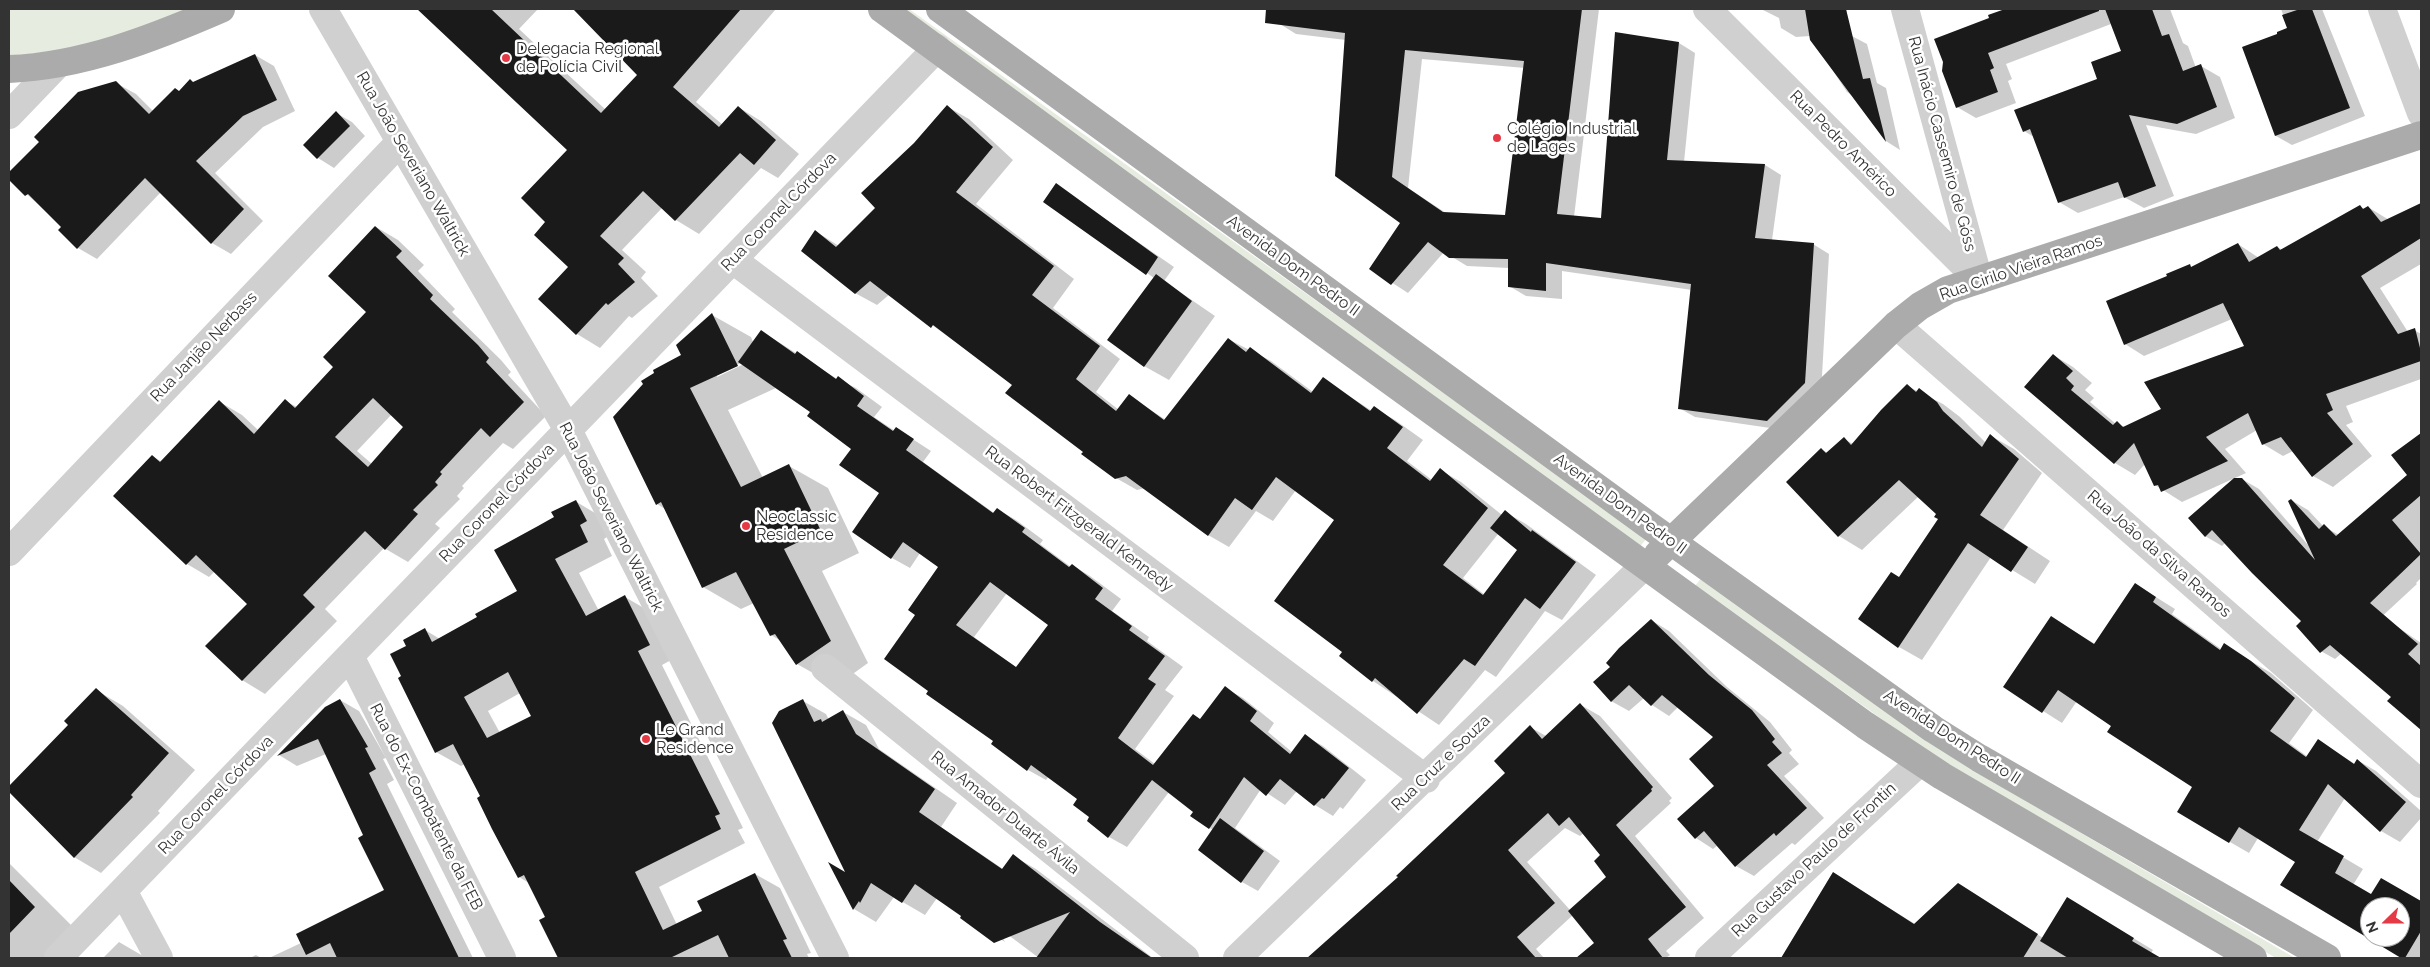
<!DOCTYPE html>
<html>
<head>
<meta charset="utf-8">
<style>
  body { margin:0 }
  #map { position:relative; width:2430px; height:967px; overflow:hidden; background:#fff; font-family:Raleway,sans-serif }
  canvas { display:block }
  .frame { position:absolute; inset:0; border:10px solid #333; pointer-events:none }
  .north { position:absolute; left:2360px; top:897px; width:50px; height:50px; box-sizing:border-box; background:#fff; border:1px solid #adadad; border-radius:50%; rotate:248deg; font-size:14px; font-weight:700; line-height:20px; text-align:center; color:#333 }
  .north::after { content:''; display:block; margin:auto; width:18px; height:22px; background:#e63946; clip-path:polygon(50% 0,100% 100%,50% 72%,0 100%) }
</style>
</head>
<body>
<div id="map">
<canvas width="2430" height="967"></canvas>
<div class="frame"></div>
<div class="north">N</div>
</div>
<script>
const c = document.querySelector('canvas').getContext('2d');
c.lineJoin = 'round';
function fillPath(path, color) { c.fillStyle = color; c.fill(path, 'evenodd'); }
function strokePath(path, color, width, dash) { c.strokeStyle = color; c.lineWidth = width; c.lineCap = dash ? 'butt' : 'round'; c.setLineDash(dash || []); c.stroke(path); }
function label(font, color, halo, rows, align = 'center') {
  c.font = font + ' Raleway,sans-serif'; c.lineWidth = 5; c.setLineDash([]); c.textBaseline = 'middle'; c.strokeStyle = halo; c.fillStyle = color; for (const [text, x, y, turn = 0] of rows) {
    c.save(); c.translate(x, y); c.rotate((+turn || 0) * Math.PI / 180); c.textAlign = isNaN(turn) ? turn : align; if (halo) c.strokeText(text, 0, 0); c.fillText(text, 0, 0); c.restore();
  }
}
fillPath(new Path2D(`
  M9,9H196L93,45L9,57Z
  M891,9H909L1647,538L1638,549Z
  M1702,577L1940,747L2062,822L2295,958H2276L1980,789L1695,586Z`), '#e6ecdf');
fillPath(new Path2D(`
  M418,9H538L519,29L606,110L639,75L575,9H658L670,19L672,17L662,9L669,12L672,9H776L696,102L723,125L738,107L761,121L799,154L778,178L761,168L699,234L676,220L662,208L622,250L646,272L641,278L658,296L632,318L629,316L600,348L577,334L570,267L547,222L568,150Z
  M1282,9H1599L1574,217L1602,219L1616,33L1679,43L1695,53L1684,162L1765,165L1781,175L1772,240L1813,244L1829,254L1821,393L1784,430L1695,417L1679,408L1692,290L1562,271V299L1526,296L1509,286V268L1467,266L1444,252L1408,293L1371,269L1402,222L1346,40L1296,34L1280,24ZM1422,59L1525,68L1506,217L1446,213L1408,188Z
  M1761,9H1846L1850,35L1867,44L1877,83L1886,88L1900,150L1886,141L1853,96L1847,92L1810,36L1796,37L1781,28L1779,18Z
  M2009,9H2170L2183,43L2188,46L2196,68L2201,66L2220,77L2235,118L2196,134L2146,125L2174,196L2144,208L2124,197L2078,213L2059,202L2034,137L2024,131L2099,80L2122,52L2111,24L2006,64L2012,79L2008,81L2016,103L1976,118L1957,107L1991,19L1990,16Z
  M2281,9H2322L2365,116L2292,145L2276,136L2243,48L2279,34L2288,28Z
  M255,55L274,66L295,111L263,127L215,173L263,221L231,254L212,243L161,192L97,259L78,248L63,227L9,178V173L40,142L116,83L136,94L153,111L194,83Z
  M948,107L969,119L1013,160L976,204L1074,279L1053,308L1120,359L1096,392L1119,410L1129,396L1166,420L1228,339L1271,361L1313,392L1323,379L1372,411L1374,408L1395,420L1423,440L1407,461L1432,480L1440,470L1461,482L1502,515L1505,512L1526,524L1596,575L1562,620L1545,611L1496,677L1485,670L1439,725L1373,681L1344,652L1336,520L1296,490L1273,521L1256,511L1229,547L1208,535L1145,488L1137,490L1116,478L1085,452L1014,385L890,294L877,305L855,293L815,231L839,246L877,208L915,144ZM1498,534L1518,550L1485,595L1463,578Z
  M336,113L352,122L365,136L334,168L318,158L304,145Z
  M1056,185L1174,267L1164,281L1215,316L1169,380L1144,366L1154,278L1044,201Z
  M2421,204V264L2380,288L2408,332L2414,330L2421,334V379L2346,406L2353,422L2346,425L2372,456L2333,487L2313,476L2293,451L2283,456L2263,444L2257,430L2225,449L2246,473L2182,502L2155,485L2145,464L2135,475L2115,463L2026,386L2053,355L2073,367L2092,383L2085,390L2094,398L2090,402L2116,424L2125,427L2163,409L2246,346L2232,319L2144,356L2125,344L2169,277L2189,266L2193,268L2238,244L2259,258L2277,247L2283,250L2360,207L2365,209L2368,207L2389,220Z
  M376,227L398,240L424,265L418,271L455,309L452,312L501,360L511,372L508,375L546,416L513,449L503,443L462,486L464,488L457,496L460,499L435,524L440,528L408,562L384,548L325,609L337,621L265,694L242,680L248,604L215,571L209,577L187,564L152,456L162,462L220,402L242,415L258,430L285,401L297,407L335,367L368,312ZM392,414L405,427L372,464L357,451Z
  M712,315L751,337L753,342L761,331L837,379L856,388L882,407L874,417L895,431L897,429L931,451L923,462L994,513L997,509L1016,520L1043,540L1040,544L1071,567L1072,565L1090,576L1121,599L1112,611L1149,637L1147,641L1183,667L1165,690L1174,696L1135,749L1155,764L1201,720L1225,688L1243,698L1274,723L1268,732L1292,752L1305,736L1323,746L1366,780L1343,809L1340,807L1333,816L1315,805L1297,791L1285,805L1261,789L1235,828L1280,861L1258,891L1242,882L1213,830L1192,816L1195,811L1169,792L1127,847L1109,837L1089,821L1091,817L1079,799L1049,776L1046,780L1028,770L992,744L994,741L930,691L917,615L940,566L920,553L910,568L892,558L880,493L852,448L812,412L776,388L728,410L763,478L789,466L828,488L859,553L822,571L868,663L836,686L797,664L781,641L771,635L754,603L741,609L703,587L665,509L657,504L682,356ZM743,362L744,364L717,377V374ZM1007,593L1050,625L1017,668L974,637Z
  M1907,386L1943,404L1960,417L1986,443L1991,436L2014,449L2042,473L2003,530L2050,561L2035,584L1991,557L1922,660L1899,647L1900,578L1940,519L1938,513L1919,496L1862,550L1839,536L1822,450L1828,453L1844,439L1853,444Z
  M2421,435V578L2416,583L2417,584L2350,646L2392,623L2421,643V726L2414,722L2392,697L2342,653L2335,659L2319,650L2303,621L2225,543L2222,546L2205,536L2242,479L2259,489L2308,545L2291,500L2308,510L2323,526L2339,535L2408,475L2393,455Z
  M575,501L600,516L610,535L604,539L612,556L579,573L599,611L625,597L649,611L673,659L662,665L743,828L738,830L745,843L659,887L677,925L703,912L755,874L780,888L811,953L807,954L809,958H560L541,920L547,918L529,883L519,877L465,764L461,766L436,752L400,679L403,677L407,646L425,630L440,639L479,618L519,592L555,517ZM520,693L533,716L500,733L488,711Z
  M2135,584L2175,609L2172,614L2221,649L2224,645L2271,673L2313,710L2289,743L2308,757L2319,741L2355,764L2357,760L2376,771L2421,811V818L2400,842L2381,831L2345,798L2317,842L2363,869L2353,885L2372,896L2382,879L2421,902V958H2404L2282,885L2297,861L2258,838L2249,853L2230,842L2194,787L2077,701L2062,723L2005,687L2052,618L2095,644ZM2370,907H2400V937H2370Z
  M1651,620L1669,631L1727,687L1770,722L1792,750L1789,753L1799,764L1784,776L1824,818L1795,845L1792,843L1754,876L1736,866L1718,845L1713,849L1696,838L1715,786V737L1678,707L1669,716L1652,705L1644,698L1629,711L1611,701L1612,667Z
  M96,690L123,706L195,770L158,811L160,813L101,873L74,857L9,790L70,725Z
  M340,700L359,711L386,758L383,759L394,780L387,784L473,958H269L301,943L385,890L364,836L326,754L297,766L279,755L325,708Z
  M803,701L826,714L829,720L843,712L866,725L879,749L957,803L941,827L1003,869L1013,856L1036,869L1153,958H1039L995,925L1005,942L937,898L925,915L894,897L876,922L854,909L831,866L848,876Z
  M1581,705L1600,716L1672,798L1669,801L1671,803L1635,836L1704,918L1666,951L1670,955L1666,958H1578L1596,943L1573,915L1536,949L1544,958H1310L1399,877L1507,773L1530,727L1546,736ZM1565,828L1580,836L1584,833L1602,855L1608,877L1570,910L1527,862Z
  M9,863L79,933L54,958H9Z
  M1833,873L1915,924L1978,896L2043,938L2087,910L2153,950L2151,953L2159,958H1783Z
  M119,942L143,956L145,958H103Z
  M256,955L261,958H250Z`), '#0003');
fillPath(new Path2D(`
  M417,9H491L601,113L637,75L573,9H741L673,87L719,127L738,106L776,140L754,165L740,153L675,221L643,191L600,236L624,258L618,264L635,282L608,305L606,303L576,335L538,299L568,267L534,235L545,222L521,198L567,150Z
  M1266,9H1582L1557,214L1601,218L1615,32L1679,42L1667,160L1765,164L1755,238L1814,243L1805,383L1767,421L1678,409L1691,284L1546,263V291L1508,287V259L1449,258L1428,242L1391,285L1369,269L1400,223L1335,176L1345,33L1265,23ZM1405,50L1524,61L1505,215L1443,212L1392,177Z
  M1805,9H1846L1863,79L1870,78L1886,142L1810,40Z
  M2005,9H2099V11L1988,53L1994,68L1990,70L1998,92L1956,108L1942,71L1943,62L1934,39L1989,18L1988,15Z
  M2105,9H2152L2162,36L2169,34L2183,71L2201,64L2217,107L2177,124L2129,115L2156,186L2124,198L2118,182L2058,203L2030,129L2023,132L2014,110L2097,79L2091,62L2121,51Z
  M2300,9H2312L2350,108L2275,136L2242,47L2277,34V32L2287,28L2282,15Z
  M255,54L277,100L243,116L196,161L244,209L211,244L145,178L77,249L58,230L61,227L28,194L25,196L9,180V172L39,142L34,137L78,92L116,81L149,114L175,88L179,91L190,79L193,82Z
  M947,105L993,147L956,192L1054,266L1032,295L1100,346L1076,379L1116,411L1129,394L1164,420L1228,338L1246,352L1250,347L1311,393L1323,377L1370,411L1374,406L1403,427L1387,448L1430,481L1440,468L1488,508L1443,565L1483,595L1517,550L1490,528L1505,510L1531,532L1532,530L1576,562L1540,609L1525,598L1475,666L1464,659L1417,714L1375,678L1372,682L1339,656L1342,652L1274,601L1334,520L1276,477L1252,510L1235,498L1208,536L1126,476L1115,479L1081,454L1083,452L1005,393L1012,385L933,325L931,328L870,281L855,294L801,251L815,230L836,247L875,208L861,193L914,143Z
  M336,111L350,126L317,159L303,145Z
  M1056,183L1158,257L1146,275L1043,202Z
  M2421,203V238L2361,276L2398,334L2415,328L2421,352V361L2326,394L2333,410L2327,413L2353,444L2312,477L2281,437L2262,445L2248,413L2206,437L2228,461L2161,492L2158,485L2154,486L2134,443L2114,464L2024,387L2053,354L2073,371L2066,378L2074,386L2071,390L2113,425L2117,421L2123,427L2161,409L2144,382L2244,346L2223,303L2124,345L2106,301L2167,276L2166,274L2190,264L2191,267L2238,243L2249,262L2277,246L2280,250L2360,205L2363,209L2368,206L2381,222Z
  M375,226L402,251L396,257L433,295L430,299L478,345L489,358L486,362L524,402L490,437L481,428L440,472L442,474L435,482L438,485L413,510L418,514L385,550L365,531L303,595L315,607L242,681L205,646L247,604L196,555L186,565L113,496L152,455L160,462L219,400L254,434L285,399L295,408L333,367L323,357L366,312L328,276ZM373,398L403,427L368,467L335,437Z
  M1156,274L1192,301L1144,367L1107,340Z
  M712,313L738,366L690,388L741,487L789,464L821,531L784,549L831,641L796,665L775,634L770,636L736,572L702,588L661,502L656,505L613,417L643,384L641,381L654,373L653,370L681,355L676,345Z
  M761,330L795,354L797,351L836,379L838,376L864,396L857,406L893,431L896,427L914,439L906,450L993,513L997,508L1025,528L1022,532L1069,567L1072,564L1103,588L1095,599L1132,626L1129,630L1165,656L1148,679L1156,684L1118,738L1153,765L1193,714L1200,719L1225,686L1257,711L1250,721L1290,754L1305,734L1349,768L1324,799L1322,798L1314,806L1280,779L1266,796L1244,777L1209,829L1190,816L1193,812L1152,780L1108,838L1087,821L1089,817L1073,805L1077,799L1031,765L1027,771L991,744L993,741L926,694L928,691L884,659L915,615L908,610L938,567L903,542L891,559L852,532L879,493L839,465L851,449L807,416L810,412L738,362ZM990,582L1048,625L1016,667L956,625Z
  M1907,384L1916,392L1919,388L1937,402L1943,411L1982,447L1990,434L2019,459L1980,515L2028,547L2011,572L1968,543L1898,648L1858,619L1891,572L1899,577L1938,519L1934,517L1936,514L1899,480L1838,537L1786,482L1821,448L1826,453L1844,437L1851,445L1881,410Z
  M2421,433V495L2392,520L2421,554L2370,603L2418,644L2408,654L2421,666V730L2387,701L2391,697L2330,645L2320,653L2296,626L2301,621L2252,573L2212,530L2205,537L2188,518L2234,478H2242L2315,560L2288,501L2291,499L2319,529L2324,524L2336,536L2407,475L2391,455Z
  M576,500L587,521L580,525L588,542L555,559L586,616L625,595L650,645L638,651L720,814L715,816L721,829L635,872L663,930L702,911L697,901L755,873L787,939L783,940L792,958H729L718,935L670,958H558L539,920L545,917L524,875L518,878L492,829L477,798L480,796L453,744L435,753L398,678L401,676L390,654L406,646L403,640L425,628L432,642L477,617L475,614L517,591L494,550L538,526L554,517L551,512ZM508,672L531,716L487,738L464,697Z
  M2135,583L2156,597L2153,602L2220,650L2224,643L2251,661L2295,698L2270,731L2306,757L2318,739L2354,764L2357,759L2406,802L2380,832L2328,784L2299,830L2344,856L2335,873L2371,894L2381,878L2421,901V931L2405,958H2401L2280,885L2295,862L2239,827L2229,843L2177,812L2192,787L2107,732L2111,726L2058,690L2042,713L2003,687L2051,616L2094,644ZM2370,907H2400V937H2370Z
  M1651,619L1709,675L1752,710L1775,739L1772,742L1782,753L1767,765L1807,808L1776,836L1774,833L1735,867L1704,831L1695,839L1677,819L1714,786L1689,759L1713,737L1662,695L1651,706L1629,685L1611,702L1593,682L1610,667L1606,663L1619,648Z
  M96,688L169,753L131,795L133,797L74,858L9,792V786L68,725L64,721Z
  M340,699L368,747L365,748L376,769L369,773L459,958H337L330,943L306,955L296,934L384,890L358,838L363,835L318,739L277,756L325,707Z
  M803,699L814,722L821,719L822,722L843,710L856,734L935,789L919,812L1002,869L1013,854L1100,922L1152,958H1036L1070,912L994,943L960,918L961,916L915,884L902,903L871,883L860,903L859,901L853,910L828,862L845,872L772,723L779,711Z
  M1580,703L1653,787L1651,789L1652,791L1616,825L1686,907L1648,939L1663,958H1576L1594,943L1568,911L1606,877L1594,861L1600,855L1569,817L1559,826L1548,813L1508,850L1555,903L1517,937L1536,958H1307L1398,877L1396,876L1505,773L1494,761L1530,725L1542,739Z
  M1220,818L1264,851L1241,883L1198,850Z
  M1833,872L1914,924L1958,883L2038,934L2023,958H1781Z
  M9,880L35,907L9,934Z
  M2067,897L2134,938L2132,941L2161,958H2068L2040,941Z`), '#1a1a1a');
strokePath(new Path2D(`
  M323,9L568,430L835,958
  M1707,9L1979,280
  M1905,9L1979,280
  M2382,9L2421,113
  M9,115L58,64
  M733,260L1426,779
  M1896,325L2421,784
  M9,552L399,143
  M350,656L502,958
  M825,668L1185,958
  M123,891L159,958
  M58,958L937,48
  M1237,958L1644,566
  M1709,958L1920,762`), '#d0d0d0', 28);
strokePath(new Path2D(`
  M882,9L1320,330L1865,725L1942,776L2253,958
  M940,9L1647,524L1933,729L1979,758L2327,958
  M9,69C83,66 154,38 221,9
  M1658,554L1896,325L1920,306L1948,290L2421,135`), '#ababab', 28);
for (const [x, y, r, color] of [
  [506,58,5,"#e63946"],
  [1497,138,5,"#e63946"],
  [746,526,5,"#e63946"],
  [646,739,5,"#e63946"]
]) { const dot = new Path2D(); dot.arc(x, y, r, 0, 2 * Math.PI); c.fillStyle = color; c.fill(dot); strokePath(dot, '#fff', 2); }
label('16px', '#333', '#fff', [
  ["Delegacia Regional",516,49],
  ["de Polícia Civil",516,67],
  ["Colégio Industrial",1507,129],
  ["de Lages",1507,147],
  ["Neoclassic",756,517],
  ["Residence",756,535],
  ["Le Grand",656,730],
  ["Residence",656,748]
], 'left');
label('16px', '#333', '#fff', [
  ["Rua Pedro Américo",1843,144,45],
  ["Rua Inácio Cassemiro de Góss",1942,144,75],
  ["Rua João Severiano Waltrick",413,164,60],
  ["Rua Coronel Córdova",779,212,-46],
  ["Avenida Dom Pedro II",1293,266,36],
  ["Rua Cirilo Vieira Ramos",2021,268,-19],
  ["Rua Janjão Nerbass",204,347,-46],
  ["Rua Coronel Córdova",497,503,-46],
  ["Avenida Dom Pedro II",1620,504,36],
  ["Rua João Severiano Waltrick",611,517,63],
  ["Rua Robert Fitzgerald Kennedy",1079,519,37],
  ["Rua João da Silva Ramos",2159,554,41],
  ["Avenida Dom Pedro II",1952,737,33],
  ["Rua Cruz e Souza",1441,763,-44],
  ["Rua Coronel Córdova",216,795,-46],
  ["Rua do Ex-Combatente da FEB",426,807,63],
  ["Rua Amador Duarte Ávila",1005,813,39],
  ["Rua Gustavo Paulo de Frontin",1814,860,-43]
]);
</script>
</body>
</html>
